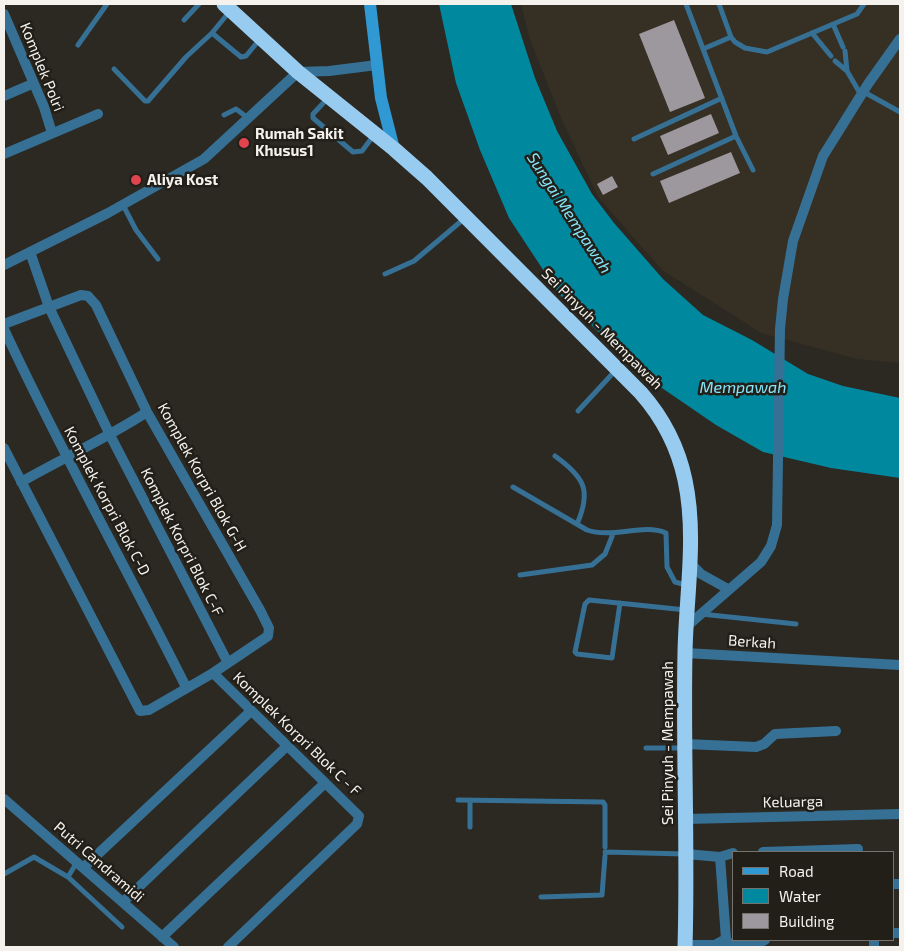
<!DOCTYPE html>
<html>
<head>
<meta charset="utf-8">
<style>
  body { margin:0 }
  #map { position:relative; width:904px; height:951px; overflow:hidden; background:#2c2822; font-family:"Exo 2",sans-serif }
  canvas { display:block }
  .frame { position:absolute; inset:0; border:5px solid #f5f2ee; pointer-events:none }
  .legend { position:absolute; left:732px; top:851px; width:162px; height:90px; box-sizing:border-box; background:#221f19; border:1px solid #76736e; margin:0; padding:6px 9px; list-style:none; font-size:15px; color:#f5f2ee }
  .legend li { display:flex; align-items:center; gap:10px; height:25px }
  .legend b { width:25px; border:1px solid #76736e }
</style>
</head>
<body>
<div id="map">
<canvas width="904" height="951"></canvas>
<div class="frame"></div>
<ul class="legend">
<li><b style="height:6px;background:#3098d3"></b>Road</li>
<li><b style="height:14px;background:#00899e"></b>Water</li>
<li><b style="height:14px;background:#9d979e"></b>Building</li>
</ul>
</div>
<script>
const c = document.querySelector('canvas').getContext('2d');
c.lineJoin = 'round';
function fillPath(path, color) { c.fillStyle = color; c.fill(path, 'evenodd'); }
function strokePath(path, color, width, dash) { c.strokeStyle = color; c.lineWidth = width; c.lineCap = dash ? 'butt' : 'round'; c.setLineDash(dash || []); c.stroke(path); }
function label(font, color, halo, rows, align = 'center') {
  c.font = font + ' "Exo 2",sans-serif'; c.lineWidth = 5; c.setLineDash([]); c.textBaseline = 'middle'; c.strokeStyle = halo; c.fillStyle = color; for (const [text, x, y, turn = 0] of rows) {
    c.save(); c.translate(x, y); c.rotate((+turn || 0) * Math.PI / 180); c.textAlign = isNaN(turn) ? turn : align; if (halo) c.strokeText(text, 0, 0); c.fillText(text, 0, 0); c.restore();
  }
}
fillPath(new Path2D(`
  M521,4H900V363L857,359L761,333L662,270L598,197L561,118L530,40Z`), '#362f24');
fillPath(new Path2D(`
  M439,4H511L535,78L557,131L592,194L614,223L663,279L703,315L752,340L808,374L843,386L900,398V478L831,468L763,452L716,425L643,375L559,294L509,218L480,150L456,83Z`), '#00899e');
fillPath(new Path2D(`
  M674,20L705,98L670,112L639,34Z
  M711,114L719,133L668,155L660,136Z
  M731,152L740,173L669,203L660,181Z
  M612,176L618,187L603,195L597,184Z`), '#9d979e');
strokePath(new Path2D(`
  M686,4L736,136L753,170
  M719,4L731,37L735,42L745,48L767,52L857,14L864,4
  M230,11L212,33L241,57L246,56L260,39
  M184,20L199,4
  M833,24L843,47
  M812,33L831,56
  M78,45L107,4
  M703,49L731,37
  M845,51L847,71
  M835,61L847,71L861,95
  M114,69L145,101H148L186,57L212,33
  M864,92L900,112
  M328,98L313,114V118L353,152L362,151L374,135
  M224,115L236,109L248,118
  M634,139L722,98
  M653,174L736,136
  M123,205L136,230L158,259
  M385,274L414,261L465,218
  M578,411L615,371
  M555,456C584,477 592,490 577,524
  M513,487L587,530C613,539 643,523 666,533L667,567L675,582L686,585
  M520,575L592,565L605,554L613,534
  M620,603L612,658L577,654L575,652L585,604L589,600L686,610
  M701,614L796,624
  M646,748H683
  M458,800L603,802L605,805V847
  M470,800V827
  M605,852L685,854
  M4,874L34,857L68,877L77,862
  M68,877L122,927
  M541,897L602,895L605,856`), '#367195', 5);
strokePath(new Path2D(`
  M4,14L44,107L52,133
  M4,96L32,84
  M4,154L98,114
  M30,252L49,307L110,435L228,663
  M4,265L108,213L204,159L298,72L329,71L377,65
  M4,324L81,295L88,296L96,305L147,412L260,610L269,628L268,636L213,673L149,710L140,711L4,448
  M4,329C60,450 126,567 186,687
  M21,482C63,458 107,438 147,412
  M689,562L701,574L728,589
  M686,627L761,562L771,546L777,525L780,329L783,299L793,241L823,156L868,84L900,39
  M685,653L900,665
  M213,673L359,816L357,824L228,947
  M685,744L756,747L764,744L775,734L836,731
  M4,799L174,947
  M686,819L900,814
  M763,852L858,849
  M720,857L733,853
  M84,867L251,711
  M893,884H900
  M123,902L287,746
  M893,933H900
  M162,937L324,784
  M721,943L757,944L765,940
  M685,945H715L726,939L720,857L686,854
  M874,947V940`), '#367195', 10);
strokePath(new Path2D(`
  M370,4L381,98L394,149`), '#3098d3', 12);
strokePath(new Path2D(`
  M224,4L298,72L394,149L427,178L641,393C663,418 678,447 685,480C697,536 686,596 685,653C683,751 688,849 685,947`), '#97ccf0', 15);
for (const [x, y, r, color] of [
  [244,143,6,"#e0444e"],
  [136,180,6,"#e0444e"]
]) { const dot = new Path2D(); dot.arc(x, y, r, 0, 2 * Math.PI); c.fillStyle = color; c.fill(dot); strokePath(dot, '#221f19', 2); }
label('15px', '#f5f2ee', '#221f19', [
  ["Komplek Polri",42,67,68],
  ["Sei Pinyuh - Mempawah",602,329,45],
  ["Komplek Korpri Blok G-H",202,477,61],
  ["Komplek Korpri Blok C-D",107,501,62],
  ["Komplek Korpri Blok C-F",182,542,63],
  ["Berkah",752,642,4],
  ["Komplek Korpri Blok C - F",297,734,44],
  ["Sei Pinyuh - Mempawah",668,743,-90],
  ["Keluarga",793,802,-1],
  ["Putri Candramidi",99,862,41]
]);
label('bold 15px', '#f5f2ee', '#221f19', [
  ["Rumah Sakit",255,134],
  ["Khusus1",255,151],
  ["Aliya Kost",147,180]
], 'left');
label('italic 16px', '#87e5fa', '#221f19', [
  ["Sungai Mempawah",569,213,57],
  ["Mempawah",743,388]
]);
</script>
</body>
</html>
